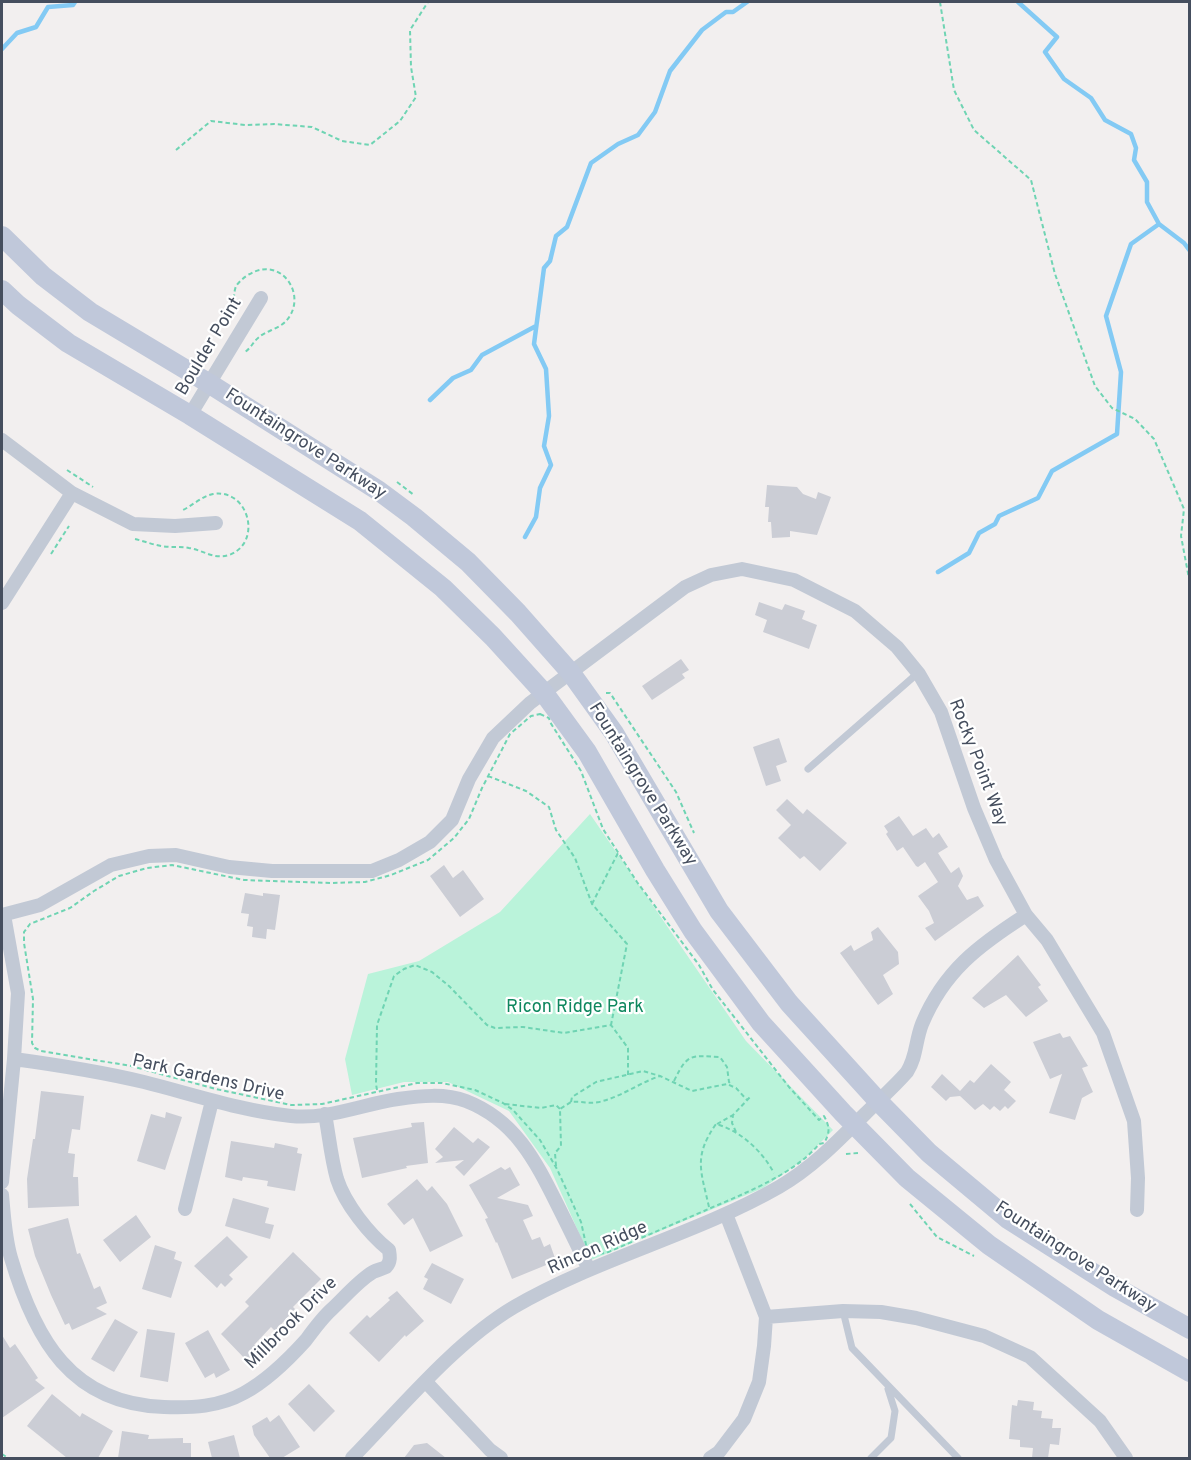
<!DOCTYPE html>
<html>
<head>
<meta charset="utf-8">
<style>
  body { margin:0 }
  #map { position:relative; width:1191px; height:1460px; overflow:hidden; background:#f2efef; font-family:Overpass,sans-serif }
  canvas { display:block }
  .frame { position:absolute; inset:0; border:3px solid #454e5e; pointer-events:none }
</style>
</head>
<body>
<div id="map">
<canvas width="1191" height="1460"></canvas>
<div class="frame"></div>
</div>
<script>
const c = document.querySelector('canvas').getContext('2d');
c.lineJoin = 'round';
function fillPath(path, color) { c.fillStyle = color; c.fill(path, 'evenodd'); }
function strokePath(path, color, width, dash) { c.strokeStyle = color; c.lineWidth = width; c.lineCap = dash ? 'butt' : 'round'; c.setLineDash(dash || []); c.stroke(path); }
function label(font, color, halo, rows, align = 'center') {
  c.font = font + ' Overpass,sans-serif'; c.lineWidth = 4.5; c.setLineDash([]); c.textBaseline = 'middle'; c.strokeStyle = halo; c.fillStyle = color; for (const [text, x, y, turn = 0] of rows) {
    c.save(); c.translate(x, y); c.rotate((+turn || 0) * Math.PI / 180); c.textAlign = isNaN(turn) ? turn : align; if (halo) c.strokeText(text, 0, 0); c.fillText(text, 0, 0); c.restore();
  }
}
fillPath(new Path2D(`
  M590,814L746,1041L833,1130L803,1160L763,1188L591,1260L550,1168L509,1111L448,1082H404L352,1095L345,1059L368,974L419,961L500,912Z`), '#baf3da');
strokePath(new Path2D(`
  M2,49L17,33L36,27L48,7L73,5L75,2
  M1159,224L1184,243L1190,251
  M430,400L453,378L471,370L482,355L536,326
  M525,537L536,517L540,488L551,465L544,446L549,416L546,369L534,344L544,268L550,261L556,236L567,227L591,163L618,144L638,135L655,112L670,71L702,30L726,12H733L747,2
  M938,572L969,553L979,533L995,524L999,516L1038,498L1052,471L1117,434L1121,372L1106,316L1131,244L1159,224L1147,202V182L1134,160L1136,148L1131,134L1105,120L1091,98L1064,79L1045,52L1057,37L1018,2`), '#83caf4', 4.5);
fillPath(new Path2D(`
  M767,485L797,487L803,494L816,499L818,492L831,497L817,535L790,531V537L772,538L771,522H768L769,507H765Z
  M759,602L782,610L785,604L805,611L802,619L817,625L809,649L763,632L767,620L755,615Z
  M681,659L689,670L682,674L685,678L652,700L642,686Z
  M779,738L787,762L776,766L781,781L766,786L753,747Z
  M787,799L803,814L807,809L847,843L820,871L804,856L800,859L778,838L791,825L776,810Z
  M899,816L913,836L926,828L933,838L939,833L948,847L938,853L951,873L959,867L963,876L958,886L967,900L978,896L984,906L935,941L925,928L934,923L929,911L918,896L938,882L925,862L918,867L916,866L903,847L897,851L886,834L888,832L884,826Z
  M444,865L453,878L463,870L484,899L460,917L430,876Z
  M245,893L263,896V893L280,895L275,930L267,929L266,939L252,937L253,927L247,926L249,914L241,913Z
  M878,927L898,952L899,964L883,975L893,994L878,1005L840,953L851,945L854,951L873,940L871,932Z
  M1018,955L1041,985L1038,987L1048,1001L1026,1017L1006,995L984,1008L972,998Z
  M1060,1033L1063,1038L1070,1036L1088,1066L1082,1068L1093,1092L1082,1098L1075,1120L1049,1113L1062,1074L1050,1079L1033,1042Z
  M991,1064L1011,1082L1004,1090L1016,1101L1008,1109L1005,1106L1000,1111L994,1106L990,1110L983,1104L975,1110L960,1096L950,1097L946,1101L931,1087L942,1074L960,1091L970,1080L974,1083Z
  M41,1091L84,1096L80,1130L72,1129L68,1153L75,1154L73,1177H78L79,1206L28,1208L27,1179L33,1139H35Z
  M166,1112L182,1117L165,1170L137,1161L151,1114L165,1118Z
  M424,1122L428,1163L406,1166L407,1168L362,1178L353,1138L412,1127L411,1123Z
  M454,1127L473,1143L478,1138L490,1147L464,1176L455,1167L464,1160L435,1163L443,1157L435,1149Z
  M231,1141L274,1148L275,1143L298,1148L297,1153L302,1154L295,1191L267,1186L268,1181L243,1177L242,1181L225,1177Z
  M501,1167L505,1170L510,1167L520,1185L497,1198L528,1205L533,1216L523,1220L532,1240L540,1237L544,1247L550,1244L556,1261L512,1279L497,1242L496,1243L485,1219L488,1218L469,1185Z
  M417,1179L427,1191L432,1186L447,1204L463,1236L430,1252L413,1218L404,1225L387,1204Z
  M233,1198L269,1208L265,1223L274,1225L270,1239L225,1226Z
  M136,1215L151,1237L120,1262L103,1240Z
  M68,1218L77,1254L80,1253L94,1289L100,1286L107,1303L96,1308L107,1314L72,1330L69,1323L65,1325L51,1295L35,1256L28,1229Z
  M227,1236L248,1257L229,1275L233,1279L225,1287L221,1283L217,1288L194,1266Z
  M155,1245L176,1252L174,1259L182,1262L171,1298L142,1289Z
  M293,1252L321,1279L293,1307L295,1309L275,1331L271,1327L254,1345L260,1350L248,1362L221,1334L249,1306L245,1302Z
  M432,1263L464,1279L451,1304L423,1289L428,1279L424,1277Z
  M397,1291L424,1321L406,1337L405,1335L379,1362L349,1333L367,1315L370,1318L390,1300L388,1298Z
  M115,1319L138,1332L114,1372L91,1359Z
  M147,1329L175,1333L168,1382L140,1377Z
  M208,1330L230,1370L216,1378L214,1373L205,1378L185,1343Z
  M2,1335L10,1348L15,1344L38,1378L35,1380L45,1388L2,1418Z
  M309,1384L335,1411L314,1432L288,1404Z
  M52,1394L80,1417L82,1413L113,1431L98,1458H67L27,1426Z
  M1018,1400L1034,1402L1033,1410L1042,1411L1041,1418L1053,1419L1052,1428H1061L1059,1445L1050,1444L1048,1458H1032L1033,1448L1020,1447V1440L1009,1439L1012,1405L1017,1406Z
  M279,1415L300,1447L282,1458H270L254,1435L252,1426L267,1417L270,1422Z
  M122,1431L149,1435L148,1439L183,1438V1443H191V1458H118Z
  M234,1435L240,1458H212L208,1442Z
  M427,1443L446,1458H404L414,1445Z`), '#cbcdd5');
strokePath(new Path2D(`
  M940,2L954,90L974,130L1031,180L1055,274L1095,386L1112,408L1135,419L1154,439L1184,509L1181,536L1190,584
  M176,150L211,121L245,125L274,124L312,127L342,141L370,145L400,121L416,97L411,67L410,30L428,2
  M234,314C234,306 233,294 236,286C239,282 245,276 250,274C281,255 309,296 286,321C279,329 265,331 258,338C253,342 251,348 245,352
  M67,470L93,487
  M397,482L414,495
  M135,539C144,541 153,545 162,546C171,548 180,546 189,548C203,550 214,560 229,555C263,543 249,488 213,494C202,496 192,506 181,511
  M51,554L69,526
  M606,693H610L676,792L694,833
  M540,714L549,718L550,722L581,771L603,829L637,882L699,965L713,990L789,1087L819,1120L824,1116C830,1127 830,1133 824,1143L819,1144C794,1175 740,1195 704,1211C671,1225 639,1239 606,1253L594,1254L587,1249L581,1222L557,1169L540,1140L513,1110L503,1103L475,1090L442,1083H417L322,1104L291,1105L216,1089L131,1066L41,1051L35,1048L32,1043L33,999L24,943V932L30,924L70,908L94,891L119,876L147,868L172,865L244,880L331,883L365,882L391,875L428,860L454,838L469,819L482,788L510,734L531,716Z
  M488,776L526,791L549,807L556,830L575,858L592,904L627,944L611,1025
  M592,904L618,853
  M674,1081C688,1052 691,1056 720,1057L727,1067L729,1082L732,1085
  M377,1090L376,1084L377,1025L394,976L404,969L415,965L432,972L449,986L487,1025L495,1028L523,1027L564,1033L611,1025L628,1048V1075
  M571,1102L572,1097L596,1082L643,1071L660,1076
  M505,1104L541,1108L556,1105L560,1109
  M717,1124L733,1115
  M736,1132L732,1123L733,1115L751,1096
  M846,1154L858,1153
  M556,1166L555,1153L561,1146L560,1109L571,1102C581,1101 589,1104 599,1102C621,1097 639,1083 660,1076L692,1091L727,1084L736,1088L747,1100
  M910,1204L937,1237L974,1256
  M709,1207C701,1171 693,1157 716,1124C741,1131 762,1151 774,1173
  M2,1454L8,1458`), '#6fd4b3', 2, [4.5, 3]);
strokePath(new Path2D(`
  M808,769L918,673
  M843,1311L852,1348L958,1458
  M871,1458L891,1438L895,1411L888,1389`), '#c2c9d5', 7);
strokePath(new Path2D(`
  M190,415L261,298
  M2,440L72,493L133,524L175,526L216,523
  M2,603L72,493
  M2,915L40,905L111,865L149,856L176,855L229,867L272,871H372L399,860L430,842L452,820L469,779L493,738L530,703L685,587L711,575L742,569L794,580L855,611L897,647L919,674L941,712L974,808L996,860L1026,915L1047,940L1103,1033L1134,1121L1138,1178L1137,1210
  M14,1059C58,1065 102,1072 144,1082C192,1094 242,1111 291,1116C327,1120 363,1104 398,1099C420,1096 445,1093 466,1101C515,1120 535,1160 557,1204C568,1226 579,1248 589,1270
  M2,1182L14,1059L18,993L4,915
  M2,1195C4,1215 5,1238 11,1258C35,1339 71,1404 164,1407C192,1408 219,1407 244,1393C268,1380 288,1360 306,1340C314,1329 322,1318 332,1309C345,1297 358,1281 373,1272C377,1270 382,1269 386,1267C391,1262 390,1256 389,1250C369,1234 345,1204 337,1179C331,1158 329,1135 325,1114
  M185,1209L212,1101
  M766,1317L843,1311L881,1312L916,1318L984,1336L1030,1357L1100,1421L1126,1458
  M426,1382L490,1450L501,1458
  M352,1458C400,1409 455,1342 514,1307C598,1258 695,1235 779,1187C812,1168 838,1141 865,1114C879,1100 894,1087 907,1072C917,1056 915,1042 922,1024C944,971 979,945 1026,915
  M710,1458L719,1452L744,1419L759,1382L764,1346L766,1317L726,1214`), '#c2c9d5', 14);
strokePath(new Path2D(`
  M2,236L43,276L90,312L210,384L379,491L414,517L468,562L518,613L571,673L614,733L719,911L789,1003L878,1101L929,1153L1008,1219L1115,1287L1190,1329
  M2,290L18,305L68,343L190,415L360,521L443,588L493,637L544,693L587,752L655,870L693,931L761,1023L843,1113L907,1178L989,1245L1098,1320L1190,1372`), '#c0c8da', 20);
label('18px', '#454e5e', '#fff', [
  ["Boulder Point",210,347,-59],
  ["Fountaingrove Parkway",305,445,33],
  ["Rocky Point Way",977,763,69],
  ["Fountaingrove Parkway",642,785,58],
  ["Park Gardens Drive",208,1079,13],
  ["Rincon Ridge",598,1249,-24],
  ["Fountaingrove Parkway",1075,1258,33],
  ["Millbrook Drive",292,1324,-45]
]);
label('18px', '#0f875f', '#fff', [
  ["Ricon Ridge Park",575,1008]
]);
</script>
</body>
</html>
